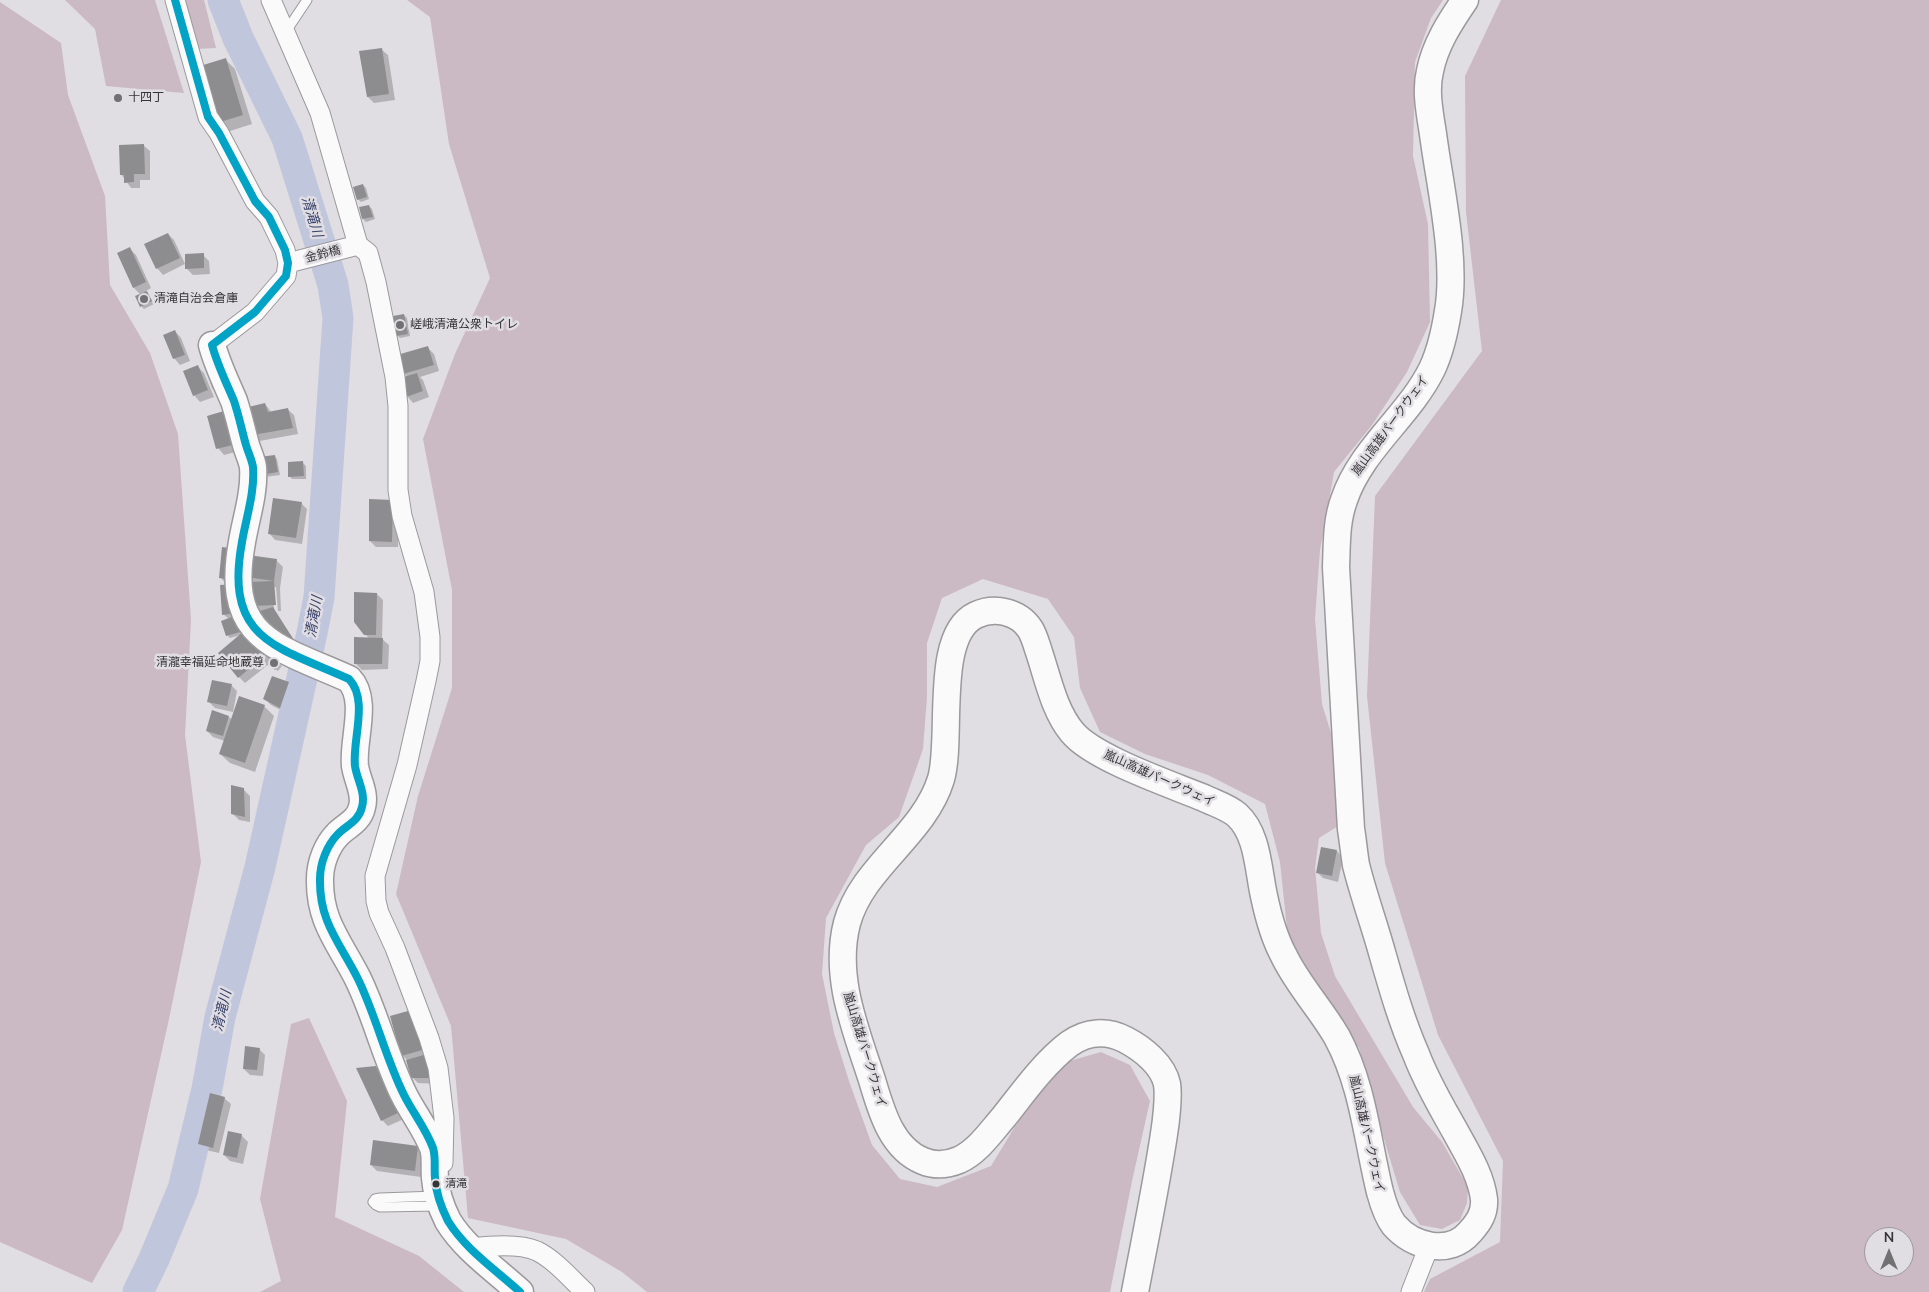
<!DOCTYPE html>
<html>
<head>
<meta charset="utf-8">
<style>
  body { margin:0 }
  #map { position:relative; width:1929px; height:1292px; overflow:hidden; background:#e0dee2; font-family:"Nunito Sans",sans-serif }
  canvas { display:block }
  .north { position:absolute; left:1864px; top:1227px; width:50px; height:50px; box-sizing:border-box; background:#e0dde3; border:1px solid #9c999e; border-radius:50%; rotate:0deg; font-size:14px; font-weight:700; line-height:20px; text-align:center; color:#353436 }
  .north::after { content:''; display:block; margin:auto; width:18px; height:22px; background:#717072; clip-path:polygon(50% 0,100% 100%,50% 72%,0 100%) }
</style>
</head>
<body>
<div id="map">
<canvas width="1929" height="1292"></canvas>
<div class="north">N</div>
</div>
<script>
const c = document.querySelector('canvas').getContext('2d');
c.lineJoin = 'round';
function fillPath(path, color) { c.fillStyle = color; c.fill(path, 'evenodd'); }
function strokePath(path, color, width, dash) { c.strokeStyle = color; c.lineWidth = width; c.lineCap = dash ? 'butt' : 'round'; c.setLineDash(dash || []); c.stroke(path); }
function label(font, color, halo, rows, align = 'center') {
  c.font = font + ' "Nunito Sans","Noto Sans JP",sans-serif'; c.lineWidth = 5; c.setLineDash([]); c.textBaseline = 'middle'; c.strokeStyle = halo; c.fillStyle = color; for (const [text, x, y, turn = 0] of rows) {
    c.save(); c.translate(x, y); c.rotate((+turn || 0) * Math.PI / 180); c.textAlign = isNaN(turn) ? turn : align; if (halo) c.strokeText(text, 0, 0); c.fillText(text, 0, 0); c.restore();
  }
}
fillPath(new Path2D(`
  M65,0H155L184,93L106,86L95,29Z
  M183,0H204L216,48L197,49Z
  M407,0H1443L1431,18L1415,62L1413,156L1428,224L1430,322L1407,372L1372,425L1334,472L1320,550L1315,619L1322,704L1340,762L1338,826L1319,838L1315,868L1321,933L1335,976L1413,1107L1442,1142L1468,1187L1467,1203L1460,1220L1442,1229L1420,1225L1400,1192L1381,1129L1359,1048L1329,1008L1288,938L1280,862L1265,804L1208,775L1145,754L1100,732L1080,688L1074,637L1048,599L983,579L942,598L927,643V697L923,749L899,817L866,845L826,918L822,974L834,1033L849,1081L872,1145L900,1179L937,1187L991,1166L1033,1097L1066,1062L1101,1052L1130,1065L1150,1101L1132,1181L1110,1292H647L622,1272L566,1239L468,1218L451,1026L396,894L418,796L452,688V590L423,439L455,354L490,278L449,144L430,17Z
  M1501,0H1929V1292H1424L1430,1279L1500,1242L1503,1161L1438,1035L1385,863L1367,696L1375,496L1482,351L1466,212L1465,76ZM1874,1237H1904V1267H1874Z
  M0,2L61,43L68,95L105,196L110,285L150,353L178,434L191,620L185,735L201,862L169,1019L122,1230L92,1283L0,1242Z
  M309,1018L347,1101L335,1217L419,1256L464,1292H260L281,1281L260,1199L291,1024Z`), '#cbb9c3');
fillPath(new Path2D(`
  M381,49L388,55L395,100L374,103L368,97Z
  M226,60L235,69L252,124L227,132L218,122Z
  M143,145L150,151V180H140V188H131L121,174Z
  M363,185L366,188L369,199L361,202L358,199Z
  M369,206L372,209L375,219L366,222L363,219L360,208Z
  M168,234L174,240L185,264L163,275L157,268Z
  M130,249L136,255L151,288L146,291L154,304L144,309L141,306V295L134,288L118,254Z
  M203,255L209,261L210,274L193,275L186,268Z
  M404,315L407,318L410,336L400,338L397,335Z
  M175,331L181,338L190,361L180,365L174,358Z
  M428,348L434,354L439,371L420,377L423,380L429,397L413,403L407,396L408,377L404,374L399,356Z
  M197,366L204,373L214,397L200,402L194,395Z
  M215,372L223,389L215,391L212,388L208,374Z
  M265,404L272,413L287,409L294,415L298,434L254,442Z
  M208,417L239,451L224,455L218,448Z
  M274,456L277,459L280,475L265,477L260,458Z
  M303,463L306,466V479H292L289,476Z
  M301,503L307,509L302,544L275,540L269,533Z
  M399,507L398,547H376L370,541Z
  M223,549L254,640L272,660L282,666L278,671L269,664L245,683L239,677L241,635L230,638L227,635L229,619L223,614L228,586L221,578Z
  M276,560L283,567L280,588L281,611H278L276,587H273L274,611L300,648L266,634L247,577Z
  M377,594L383,600L382,639L389,645L388,669L362,670L356,664L370,639L365,634Z
  M288,683L294,689L286,713L271,705L265,699Z
  M231,685L237,691L233,712L215,708L209,702Z
  M240,698L265,707L274,716L255,772L230,763L220,754L225,741L213,737L207,731L229,717L232,720Z
  M243,789L250,796V822L239,820L232,813Z
  M1337,851L1343,858L1338,882L1323,878L1317,872Z
  M415,1011L440,1084L418,1083L412,1077L408,1061L402,1055Z
  M259,1049L265,1055L263,1076L250,1075L244,1069Z
  M376,1067L382,1073L404,1119L388,1126L382,1120Z
  M224,1098L231,1104L219,1153L206,1150L200,1144Z
  M229,1132L242,1136L248,1142L243,1164L230,1161L224,1155Z
  M418,1148L424,1154L421,1177L377,1171L371,1165Z`), '#0003');
strokePath(new Path2D(`
  M138,1292L154,1259L183,1189L207,1089L220,1017L260,867L312,633L319,597L338,318L333,285L287,138L238,38L223,0`), '#c0c6dc', 31);
fillPath(new Path2D(`
  M382,48L389,94L367,97L359,51Z
  M226,58L243,115L217,123L200,66Z
  M144,144L145,174H134V182L124,183V175H120L119,145Z
  M363,184L367,197L357,200L353,187Z
  M369,205L373,217L362,219L359,207Z
  M168,233L180,258L156,269L144,244Z
  M130,247L146,282L133,288L117,253Z
  M204,253V268L185,269V254Z
  M147,291L152,301L140,307L135,296Z
  M404,314L408,334L396,336L393,316Z
  M175,330L185,355L173,359L163,335Z
  M428,346L434,365L403,374L397,355Z
  M198,365L208,390L193,396L183,371Z
  M417,373L423,391L406,397L400,378Z
  M265,403L268,412L288,408L293,428L247,436L240,409Z
  M224,411L233,445L216,449L207,416Z
  M275,455L278,472L261,475L259,457Z
  M303,461L304,476L288,477V462Z
  M273,498L302,502L296,538L268,534Z
  M369,499L393,500L392,542L369,541Z
  M222,547L236,549L233,580L219,578Z
  M248,555L277,559L274,581L246,577Z
  M274,581L276,605L250,606L249,582Z
  M235,584L237,613L222,615L220,585Z
  M354,592L377,593L376,635H364L354,622Z
  M273,607L295,642L285,648L250,614Z
  M237,615L267,654L238,678L218,653L244,631L226,636L221,621Z
  M354,637L383,638L382,664H354Z
  M273,657L281,662L275,670L268,664Z
  M272,676L289,682L280,708L263,699Z
  M212,680L232,684L227,706L207,702Z
  M239,696L265,705L245,763L219,754Z
  M212,710L229,716L223,736L206,731Z
  M231,785L244,788L245,817L231,814Z
  M1321,847L1337,850L1332,876L1316,873Z
  M415,1009L426,1049L401,1056L390,1016Z
  M245,1046L260,1048L257,1070L243,1069Z
  M427,1054L435,1078H411L406,1060Z
  M376,1066L398,1113L381,1121L356,1068Z
  M210,1093L225,1097L213,1148L198,1144Z
  M228,1131L242,1134L237,1158L223,1155Z
  M373,1140L418,1146L415,1171L370,1165Z`), '#8d8c8f');
const lane = new Path2D(`
  M285,33L307,0
  M437,1196L380,1198L375,1199L373,1202L376,1205L380,1207L438,1206`);
const street = new Path2D(`
  M175,0L208,117L219,133L255,201L269,217L285,250L288,263L286,276L255,312L212,345
  M271,0L320,113L358,245L368,253L376,282L395,377L398,406V490L402,516L424,592L430,637V661L426,681L407,765L375,876L376,901L379,913L395,948L429,1038L438,1068L444,1118L443,1163
  M288,263L358,245
  M470,1248C489,1246 519,1243 537,1251C555,1260 570,1278 585,1292
  M1411,1292L1429,1246`);
const secondary = new Path2D(`
  M212,345C217,364 226,382 234,401C239,416 242,431 246,445C248,452 252,460 253,467C255,492 246,518 242,542C224,640 276,646 349,679C369,700 352,740 355,766C357,780 366,793 362,807C359,821 347,825 338,834C327,845 320,863 320,879C319,922 340,943 358,979C376,1016 386,1059 404,1095C413,1113 426,1129 433,1148C436,1157 434,1168 435,1178C436,1193 441,1207 448,1221C465,1249 496,1270 520,1292
  M1135,1292C1145,1239 1156,1187 1164,1134C1166,1122 1169,1096 1167,1084C1163,1065 1143,1049 1126,1040C1107,1030 1087,1031 1069,1044C1043,1064 1023,1093 1003,1118C990,1133 977,1152 959,1160C947,1165 935,1166 923,1161C891,1148 881,1110 872,1080C856,1030 833,977 847,923C862,867 924,835 941,779C953,738 933,635 976,615C995,606 1019,612 1030,629C1034,635 1037,646 1039,652C1048,679 1054,710 1072,732C1093,758 1170,784 1204,798C1214,803 1228,807 1237,815C1258,834 1258,869 1264,896C1268,915 1274,937 1283,954C1297,984 1321,1009 1337,1037C1363,1085 1367,1139 1380,1192C1383,1203 1387,1216 1394,1225C1413,1247 1450,1256 1470,1232C1479,1222 1485,1213 1484,1199C1481,1175 1467,1153 1455,1131C1441,1106 1426,1081 1416,1054C1401,1020 1391,984 1381,949C1373,921 1363,893 1356,865C1354,853 1353,841 1351,829L1336,567C1337,544 1336,522 1344,500C1361,449 1409,416 1432,369C1441,350 1445,330 1448,311C1457,259 1440,187 1433,134C1430,114 1425,91 1430,71C1435,45 1450,22 1465,0`);
strokePath(lane, '#9b999c', 11);
strokePath(street, '#9b999c', 21);
strokePath(secondary, '#9b999c', 29);
strokePath(lane, '#fafafb', 9);
strokePath(street, '#fafafb', 19);
strokePath(secondary, '#fafafb', 26);
strokePath(new Path2D(`
  M175,0L208,117L219,133L255,201L269,217L285,250L288,263L286,276L255,312L212,345C217,364 226,382 234,401C239,416 242,431 246,445C248,452 252,460 253,467C255,492 246,518 242,542C224,640 276,646 349,679C369,700 352,740 355,766C357,780 366,793 362,807C359,821 347,825 338,834C327,845 320,863 320,879C319,922 340,943 358,979C376,1016 386,1059 404,1095C413,1113 426,1129 433,1148C436,1157 434,1168 435,1178C436,1193 441,1207 448,1221C465,1249 496,1270 520,1292`), '#03a3c6', 8);
for (const [x, y, r, color] of [
  [118,98,5,"#717072"],
  [144,299,5,"#717072"],
  [400,325,5,"#717072"],
  [274,663,5,"#717072"],
  [436,1184,4.5,"#353436"]
]) { const dot = new Path2D(); dot.arc(x, y, r, 0, 2 * Math.PI); c.fillStyle = color; c.fill(dot); strokePath(dot, '#e0dde3', 2); }
label('11px', '#353436', '#e0dde3', [
  ["清滝",445,1184]
], 'left');
label('12px', '#353436', '#e0dde3', [
  ["十四丁",128,98],
  ["清滝自治会倉庫",154,299],
  ["嵯峨清滝公衆トイレ",410,325],
  ["清瀧幸福延命地蔵尊",264,663,"right"]
], 'left');
label('12px', '#353436', '#e0dde3', [
  ["金鈴橋",323,255,-14],
  ["嵐山高雄パークウェイ",1391,426,-54],
  ["嵐山高雄パークウェイ",1159,779,24],
  ["嵐山高雄パークウェイ",864,1050,73],
  ["嵐山高雄パークウェイ",1366,1134,77]
]);
label('italic 14px', '#38426c', '#e0dde3', [
  ["清滝川",311,217,73],
  ["清滝川",315,617,-80],
  ["清滝川",223,1011,-77]
]);
</script>
</body>
</html>
